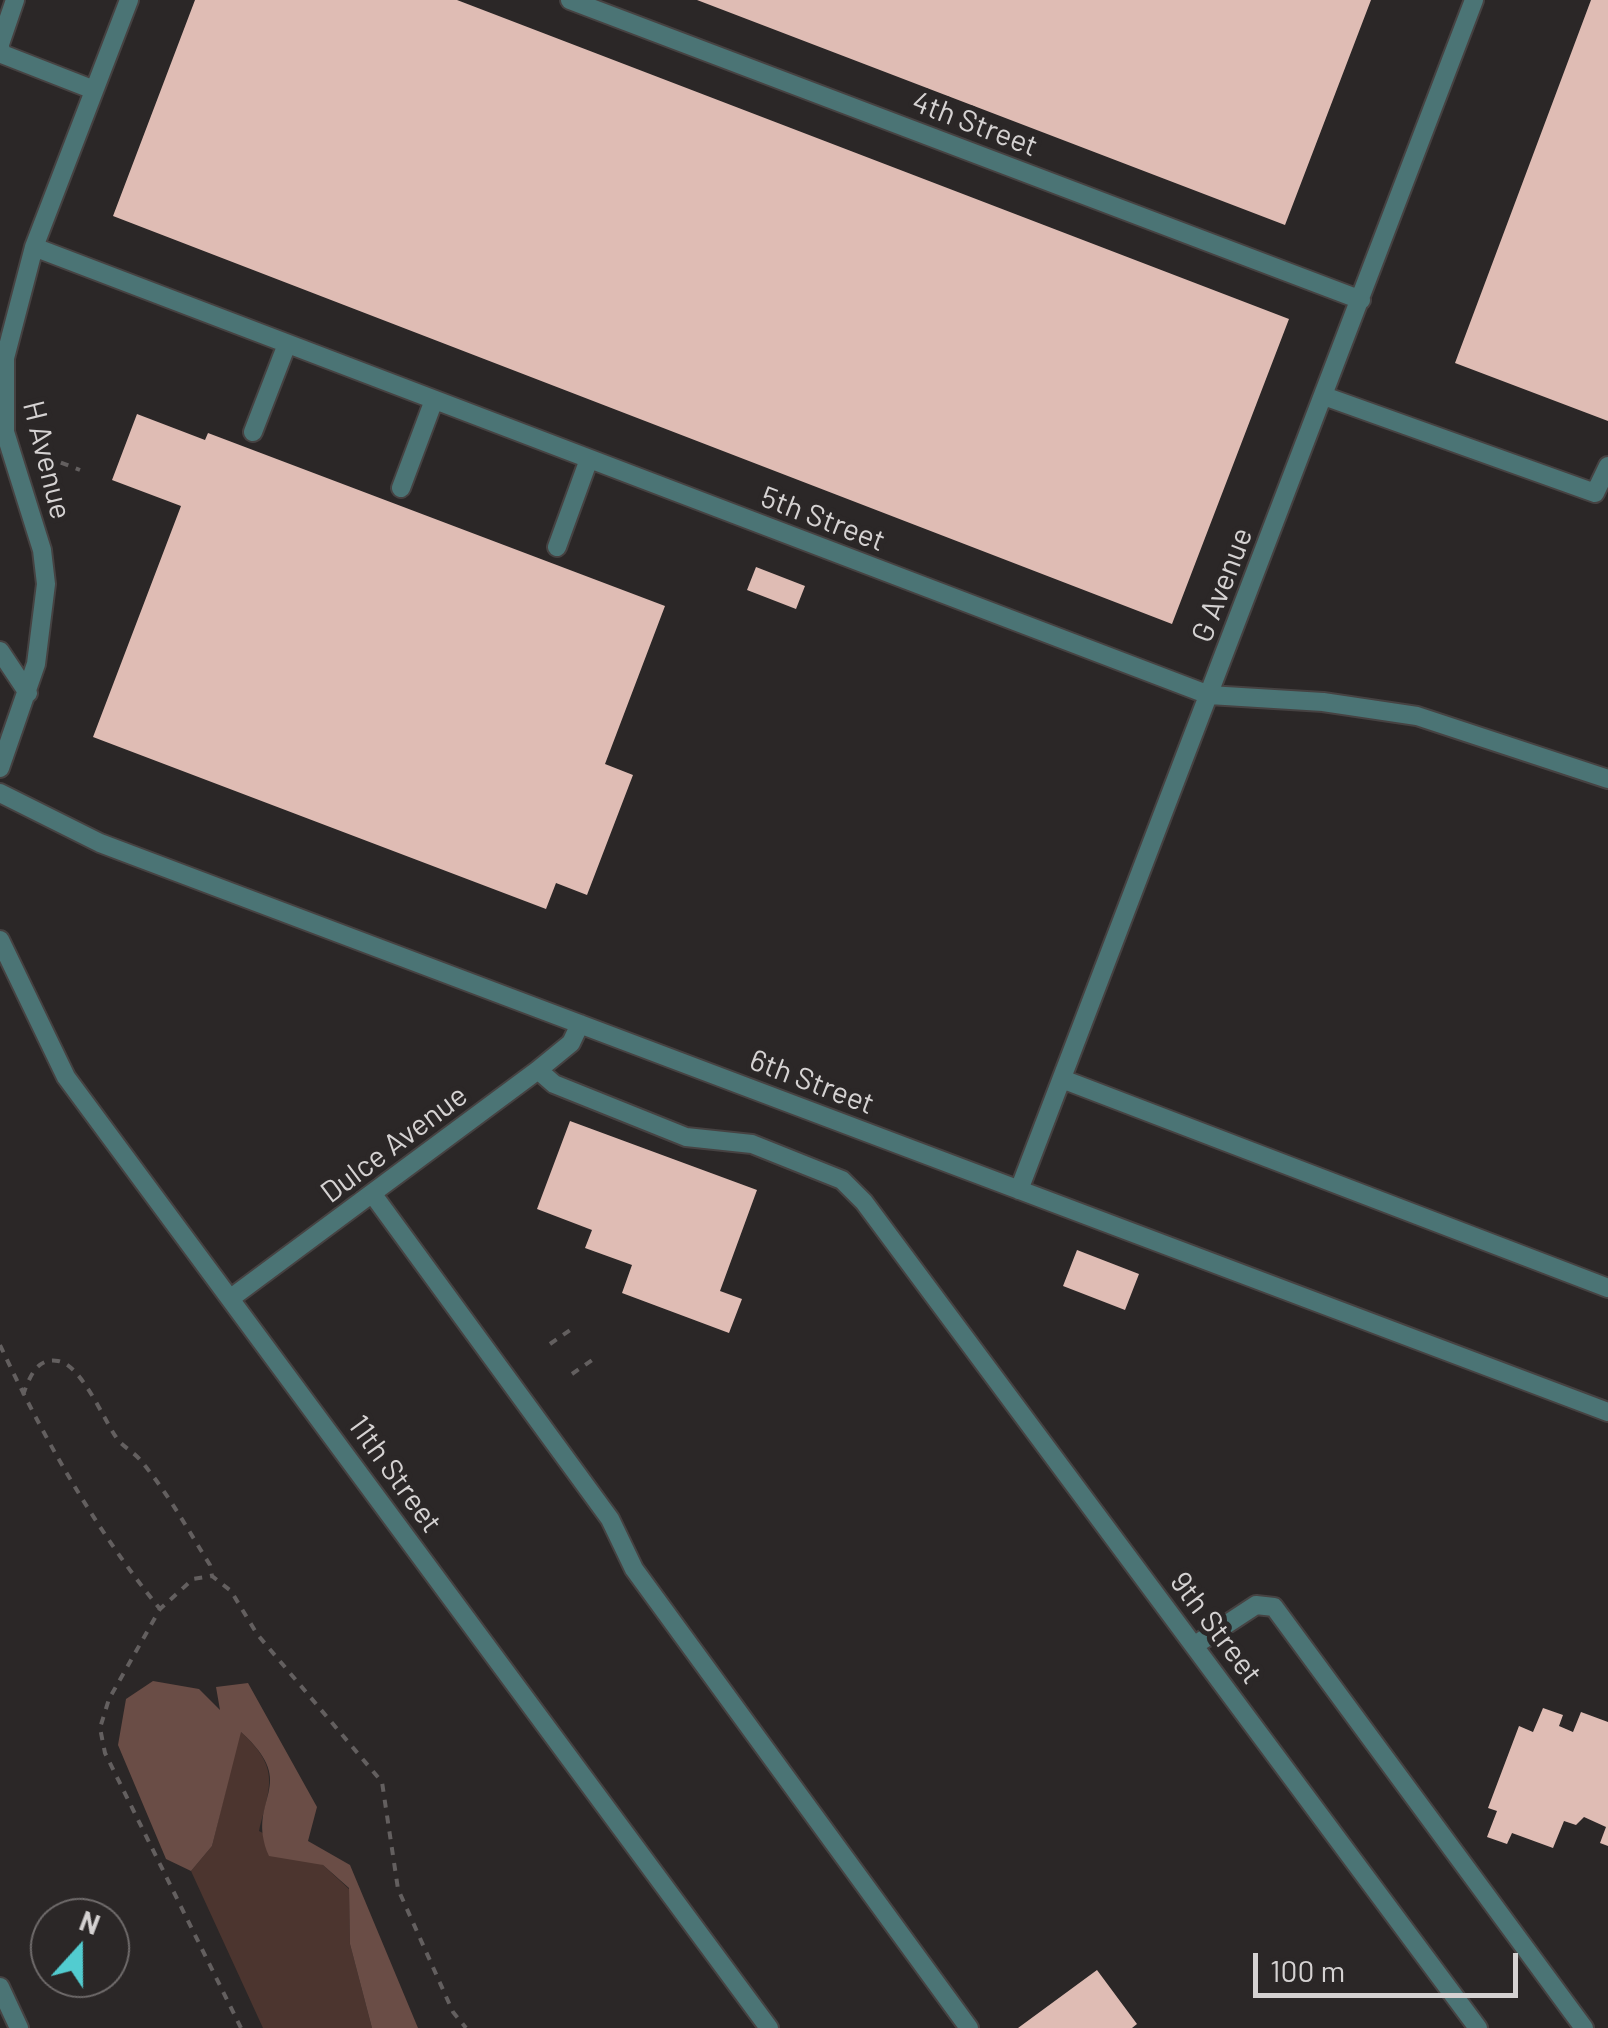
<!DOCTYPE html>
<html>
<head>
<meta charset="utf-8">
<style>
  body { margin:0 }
  #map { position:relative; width:1608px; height:2028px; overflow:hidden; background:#2b2727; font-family:Barlow,sans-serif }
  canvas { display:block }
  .north { position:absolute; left:30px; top:1898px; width:100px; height:100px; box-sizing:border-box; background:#2b2727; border:2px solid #6f6b6b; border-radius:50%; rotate:21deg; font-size:28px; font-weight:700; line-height:40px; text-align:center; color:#d5d2d2 }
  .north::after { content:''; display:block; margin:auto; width:35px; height:45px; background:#52ccd0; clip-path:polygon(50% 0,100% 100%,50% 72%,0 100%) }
  .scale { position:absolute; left:1253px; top:1953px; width:265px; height:45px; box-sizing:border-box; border:5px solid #d5d2d2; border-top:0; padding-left:12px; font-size:30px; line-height:35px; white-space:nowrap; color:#d5d2d2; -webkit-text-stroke:8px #2b2727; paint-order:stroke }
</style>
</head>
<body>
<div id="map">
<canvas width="1608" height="2028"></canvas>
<div class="north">N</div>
<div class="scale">100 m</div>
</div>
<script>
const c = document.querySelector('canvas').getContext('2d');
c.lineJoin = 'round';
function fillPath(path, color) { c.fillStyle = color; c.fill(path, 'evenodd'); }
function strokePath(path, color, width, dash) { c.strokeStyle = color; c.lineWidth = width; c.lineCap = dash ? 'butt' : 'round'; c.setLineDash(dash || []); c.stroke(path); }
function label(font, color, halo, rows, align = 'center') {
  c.font = font + ' Barlow,sans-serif'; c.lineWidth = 10; c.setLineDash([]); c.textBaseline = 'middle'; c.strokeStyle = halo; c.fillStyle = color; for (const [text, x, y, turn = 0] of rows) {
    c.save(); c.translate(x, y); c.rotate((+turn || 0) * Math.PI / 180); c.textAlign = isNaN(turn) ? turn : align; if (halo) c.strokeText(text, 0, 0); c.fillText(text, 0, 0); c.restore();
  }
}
fillPath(new Path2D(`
  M240,1731C280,1768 271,1783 259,1831L323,1865L349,1889L350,1944L372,2028H263L191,1871L212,1846Z`), '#4c352f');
fillPath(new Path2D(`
  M153,1681L199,1689L220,1710L216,1687L248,1683L317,1807L308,1841L350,1865L418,2028H372L350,1944L349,1888L323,1865L269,1856C244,1798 302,1787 241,1732L212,1846L191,1871L166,1859L118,1745L126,1699Z`), '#6a4d46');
fillPath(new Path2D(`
  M195,0H457L1289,319L1172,624L113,216Z
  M697,0H1371L1285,225Z
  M1591,0H1608V421L1455,363Z
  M137,414L205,440L208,433L665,606L605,764L633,775L587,895L556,883L546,909L93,737L181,506L112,480Z
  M756,567L805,586L796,609L747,590Z
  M570,1121L757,1190L720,1291L742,1299L729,1333L622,1293L632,1265L585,1248L592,1230L537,1209Z
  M1077,1250L1139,1274L1125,1310L1063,1286Z
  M1543,1708L1563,1715L1559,1726L1573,1732L1581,1712L1608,1722V1846L1600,1843L1606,1827L1584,1817L1576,1825L1564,1821L1553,1848L1512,1833L1507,1844L1487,1837L1497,1811L1488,1808L1519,1726L1533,1732Z
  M1097,1970L1137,2024L1132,2028H1018Z`), '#dfbcb4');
const minor = new Path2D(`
  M570,0L1361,300
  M0,44L15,0
  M0,47L2,54L94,90
  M34,247L1209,695L1323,702L1417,716L1608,779
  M1324,396L1595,493L1608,466
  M253,432L287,344
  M401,488L434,400
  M557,547L589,459
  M0,651L28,693
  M0,768L36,664L46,584L42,550L5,432V358L34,247L129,0
  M0,793L100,843L1608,1412
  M0,940L66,1077L769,2028
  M538,1070L554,1084L686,1137L752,1144L842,1180L864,1202L1478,2028
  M1062,1079L1608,1288
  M1019,1190L1474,0
  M374,1196L610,1519L634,1569L969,2028
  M231,1298L538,1070L571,1043L580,1024
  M1195,1645L1256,1605L1274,1607L1584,2028
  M0,1987L19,2028`);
strokePath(minor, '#464242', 22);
strokePath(new Path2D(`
  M31,451L80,470
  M550,1344L573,1328
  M0,1345C44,1439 95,1529 160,1609
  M572,1374L595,1358
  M23,1395C29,1379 36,1357 58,1361C82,1365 104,1421 118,1440C125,1448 135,1453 141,1461C168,1493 188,1530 210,1565L212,1576
  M241,2028L105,1753L100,1728L109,1699L160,1609L193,1579L212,1576L231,1591L257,1634L382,1782L398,1889L453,2012L466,2028`), '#635f5f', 4, [8, 8]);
strokePath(minor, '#4b7475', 18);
label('30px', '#d5d2d2', '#2b2727', [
  ["4th Street",975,124,21],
  ["H Avenue",47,460,76],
  ["5th Street",823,519,21],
  ["G Avenue",1222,585,-69],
  ["6th Street",812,1082,21],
  ["Dulce Avenue",394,1144,-37],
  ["11th Street",395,1474,54],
  ["9th Street",1216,1628,53]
]);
</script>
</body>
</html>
